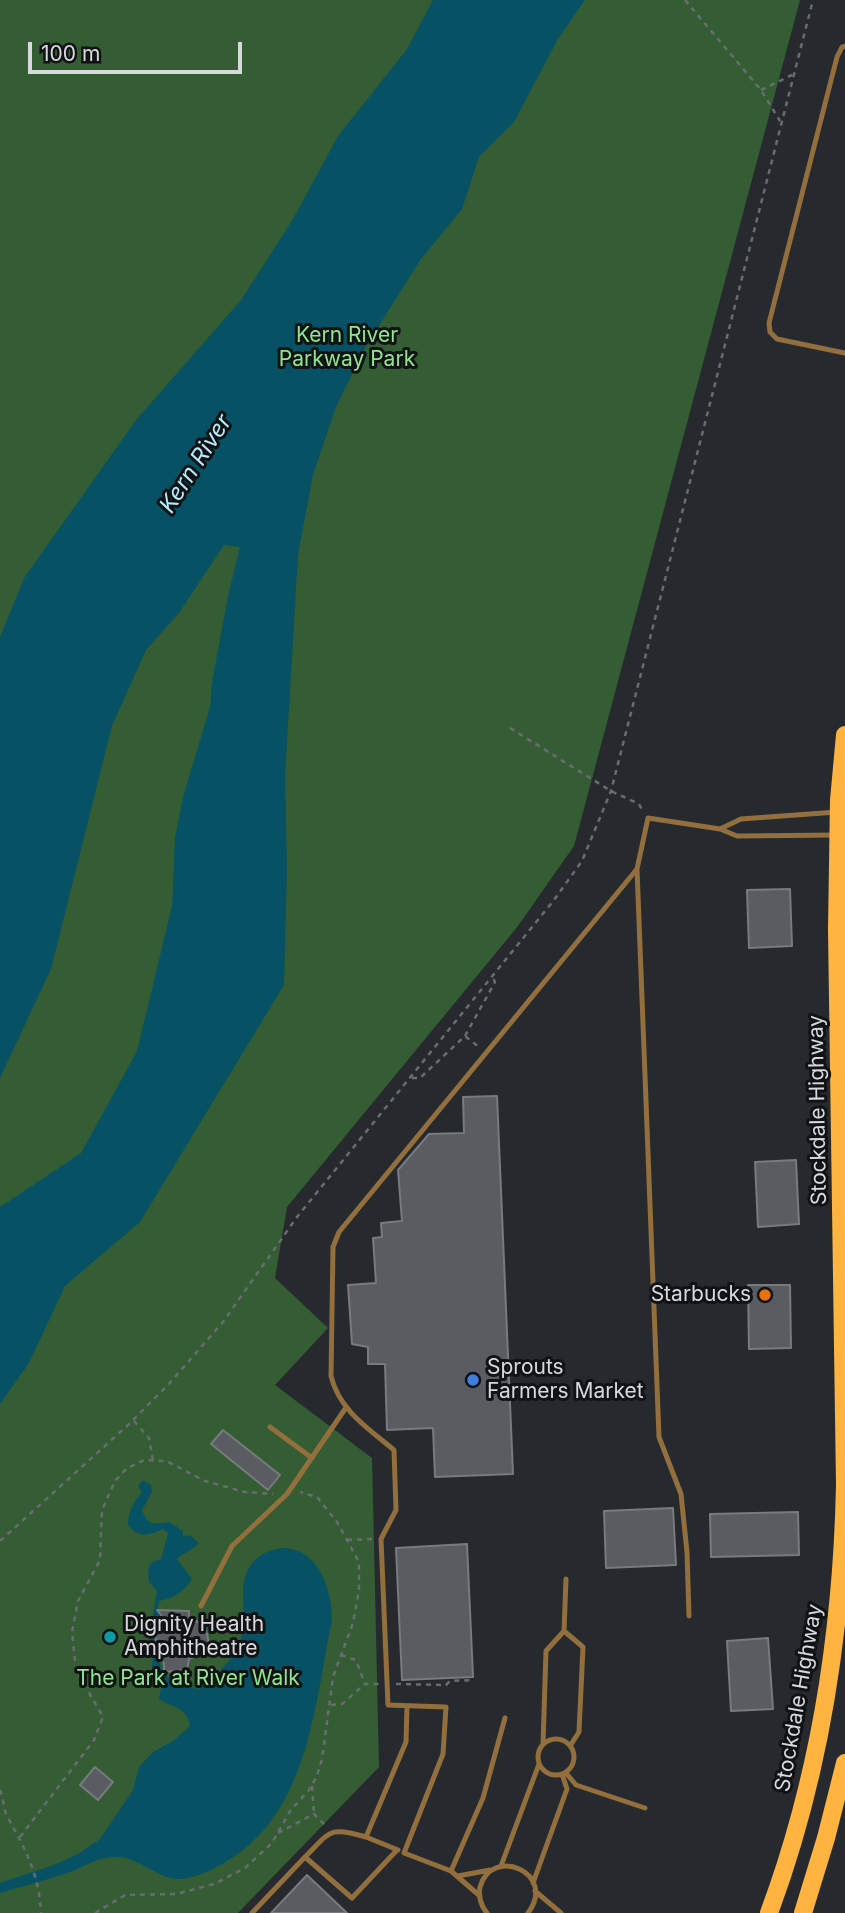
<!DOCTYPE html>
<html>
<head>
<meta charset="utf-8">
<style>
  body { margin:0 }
  #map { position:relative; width:845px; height:1913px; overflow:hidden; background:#262a2e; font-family:Inter,sans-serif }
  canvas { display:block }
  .scale { position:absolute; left:28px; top:42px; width:214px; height:32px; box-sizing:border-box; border:4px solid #d7d9dc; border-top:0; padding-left:9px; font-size:21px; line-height:24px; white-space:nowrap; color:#d7d9dc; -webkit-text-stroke:5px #111214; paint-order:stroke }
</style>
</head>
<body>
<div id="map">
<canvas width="845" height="1913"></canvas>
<div class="scale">100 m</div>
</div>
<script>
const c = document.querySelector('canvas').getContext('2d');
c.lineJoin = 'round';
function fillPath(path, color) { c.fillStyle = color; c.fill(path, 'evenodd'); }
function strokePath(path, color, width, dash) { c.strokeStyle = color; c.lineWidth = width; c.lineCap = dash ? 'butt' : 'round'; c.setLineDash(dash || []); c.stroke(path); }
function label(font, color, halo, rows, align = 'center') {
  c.font = font + ' Inter,sans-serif'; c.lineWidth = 6; c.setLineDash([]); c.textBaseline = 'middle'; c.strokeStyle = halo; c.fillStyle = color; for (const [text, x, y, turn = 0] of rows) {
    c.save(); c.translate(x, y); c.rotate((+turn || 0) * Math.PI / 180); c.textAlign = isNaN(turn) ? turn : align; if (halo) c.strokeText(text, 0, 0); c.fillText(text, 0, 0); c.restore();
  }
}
fillPath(new Path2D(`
  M0,0H800L574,846L518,926L287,1207L275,1278L328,1328L275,1385L372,1458L379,1767L238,1913H0Z`), '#345d34');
fillPath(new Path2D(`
  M433,0H585L558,39L514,122L479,157L462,209L421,259L365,348L336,407L313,475L298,555L285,775L287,867L284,985L140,1222L65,1286L29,1363L0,1404V1207L81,1153L137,1051L172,906L175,838L183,797L210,707L212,682L228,596L240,547L224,545L179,613L146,650L112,726L51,969L0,1078V637L24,578L136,420L241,300L293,219L338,136L407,49Z
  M143,1480L151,1485L152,1492L142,1510C148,1526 153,1524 169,1522L183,1531V1537L190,1535L199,1543C192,1551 183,1552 177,1559L192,1579C184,1592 174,1598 159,1601L157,1612L160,1613L163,1626C146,1635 160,1659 163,1674L183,1686L199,1689C219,1672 239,1657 243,1629C247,1604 235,1578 257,1558C264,1552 274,1549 282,1548C319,1548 332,1590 332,1620C315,1701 310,1804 235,1856C218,1867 202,1876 182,1879C158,1881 140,1857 117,1857C98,1856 83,1868 67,1873C45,1881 22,1886 0,1893V1883L51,1866L78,1854L100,1839L133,1790L139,1767L153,1752L173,1741L190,1726C187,1707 173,1708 159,1699L162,1681L152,1668L153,1653L150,1632L157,1591L149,1582L148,1569L152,1562L161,1559L168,1533L163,1529C149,1535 139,1539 128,1525C128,1511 134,1502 142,1492L138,1486Z`), '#065264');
const building = new Path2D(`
  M790,889L792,946L749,948L747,890Z
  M497,1096L513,1474L435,1477L433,1428L387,1430L385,1364H368V1347L352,1344L348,1285L376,1283L373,1238L382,1237L381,1223L402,1221L398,1170L429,1134L464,1133L463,1097Z
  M796,1160L799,1224L758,1227L755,1162Z
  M748,1285H790L791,1348L749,1349Z
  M223,1430L280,1475L268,1490L211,1444Z
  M673,1508L676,1565L606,1568L604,1511Z
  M798,1512L799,1555L711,1557L710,1514Z
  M467,1544L473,1677L402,1680L396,1548Z
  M157,1610L189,1611V1625L197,1621L206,1630L209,1643L202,1653L189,1659L187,1670L164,1672V1664L155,1642L159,1628L169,1625Z
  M768,1638L773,1709L731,1711L727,1641Z
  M95,1767L113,1782L98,1800L80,1785Z
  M307,1875L347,1913H271Z`);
fillPath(building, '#595d62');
strokePath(building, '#777b80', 2);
strokePath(new Path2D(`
  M685,0L761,90L780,121
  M761,90L792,75
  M510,728L611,791L639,804L642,810
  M465,1036L495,982L493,978
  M412,1078H420L465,1036L480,1048
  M134,1421L149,1438L153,1461
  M347,1540L372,1539
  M0,1541L128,1425L167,1386L223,1322L297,1217L554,900L582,861L611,791L813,0
  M341,1655L356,1660L365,1684
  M396,1684L446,1685L450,1681L474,1680
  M331,1705L342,1704L365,1684H379
  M312,1786L314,1814
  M0,1790C4,1798 3,1808 7,1816C25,1849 39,1873 41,1913
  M278,1833L314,1814L325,1825
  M20,1837L94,1740L103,1717L76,1670L72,1632L78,1601L100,1560L102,1510L115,1481L126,1469L144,1460L166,1461L205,1481L245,1492L273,1494
  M95,1913L125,1895L176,1894L214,1884L245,1868L272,1843L290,1811L309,1790L317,1776L322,1759L333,1677L353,1623L359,1590V1562L337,1522L317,1497L300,1492`), '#696c70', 2.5, [5, 5]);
strokePath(new Path2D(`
  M845,46L842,47L837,57L769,323L770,332L777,339L845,353
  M720,829L741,819L837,812
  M270,1427L312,1458
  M201,1606L232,1546L287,1494L345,1409
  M689,1616L687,1552L681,1494L659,1437L637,869L648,818L720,829L737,836L837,835
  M564,1631L583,1647L579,1732L570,1746
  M538 1757a18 18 0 1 1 36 0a18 18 0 1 1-36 0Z
  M543,1744L546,1651L564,1631L566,1579
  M566,1773L576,1785L645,1808
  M366,1837C329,1826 331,1831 305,1857L352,1898L397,1850
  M398,1850L366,1837L406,1742L407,1706
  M501,1866L539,1764
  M451,1871L483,1798L505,1718
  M458,1876L490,1870
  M533,1883L567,1789L562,1774
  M535,1891L561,1913
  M480,1896L451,1871L404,1853L443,1754L446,1707L388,1705L381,1539L396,1510L394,1450C369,1429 339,1410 331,1376L333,1247L339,1232L637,869
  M252,1913L305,1857
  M487,1913C481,1906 478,1896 480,1887C492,1845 558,1873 528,1913`), '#936f3d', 5);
strokePath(new Path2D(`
  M845,735L839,800L837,929L845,1485
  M769,1913C820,1776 842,1632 845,1485
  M803,1913L826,1838L845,1763`), '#feb43e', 18);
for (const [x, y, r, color] of [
  [765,1295,7,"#e8710a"],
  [473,1380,7,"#3f7fe0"],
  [110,1637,7,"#0f9aa8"]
]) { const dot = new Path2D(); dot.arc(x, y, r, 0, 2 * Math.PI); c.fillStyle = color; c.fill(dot); strokePath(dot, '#111214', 2.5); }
label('21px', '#8ee78d', '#111214', [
  ["Kern River",347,336],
  ["Parkway Park",347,360],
  ["The Park at River Walk",188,1679]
]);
label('21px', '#d7d9dc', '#111214', [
  ["Stockdale Highway",818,1110,-91],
  ["Stockdale Highway",799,1698,-80]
]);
label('21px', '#d7d9dc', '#111214', [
  ["Starbucks",751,1295,"right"],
  ["Sprouts",487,1368],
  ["Farmers Market",487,1392],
  ["Dignity Health",124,1625],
  ["Amphitheatre",124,1649]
], 'left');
label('italic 23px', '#b5ebfc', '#111214', [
  ["Kern River",196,464,-57]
]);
</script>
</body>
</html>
